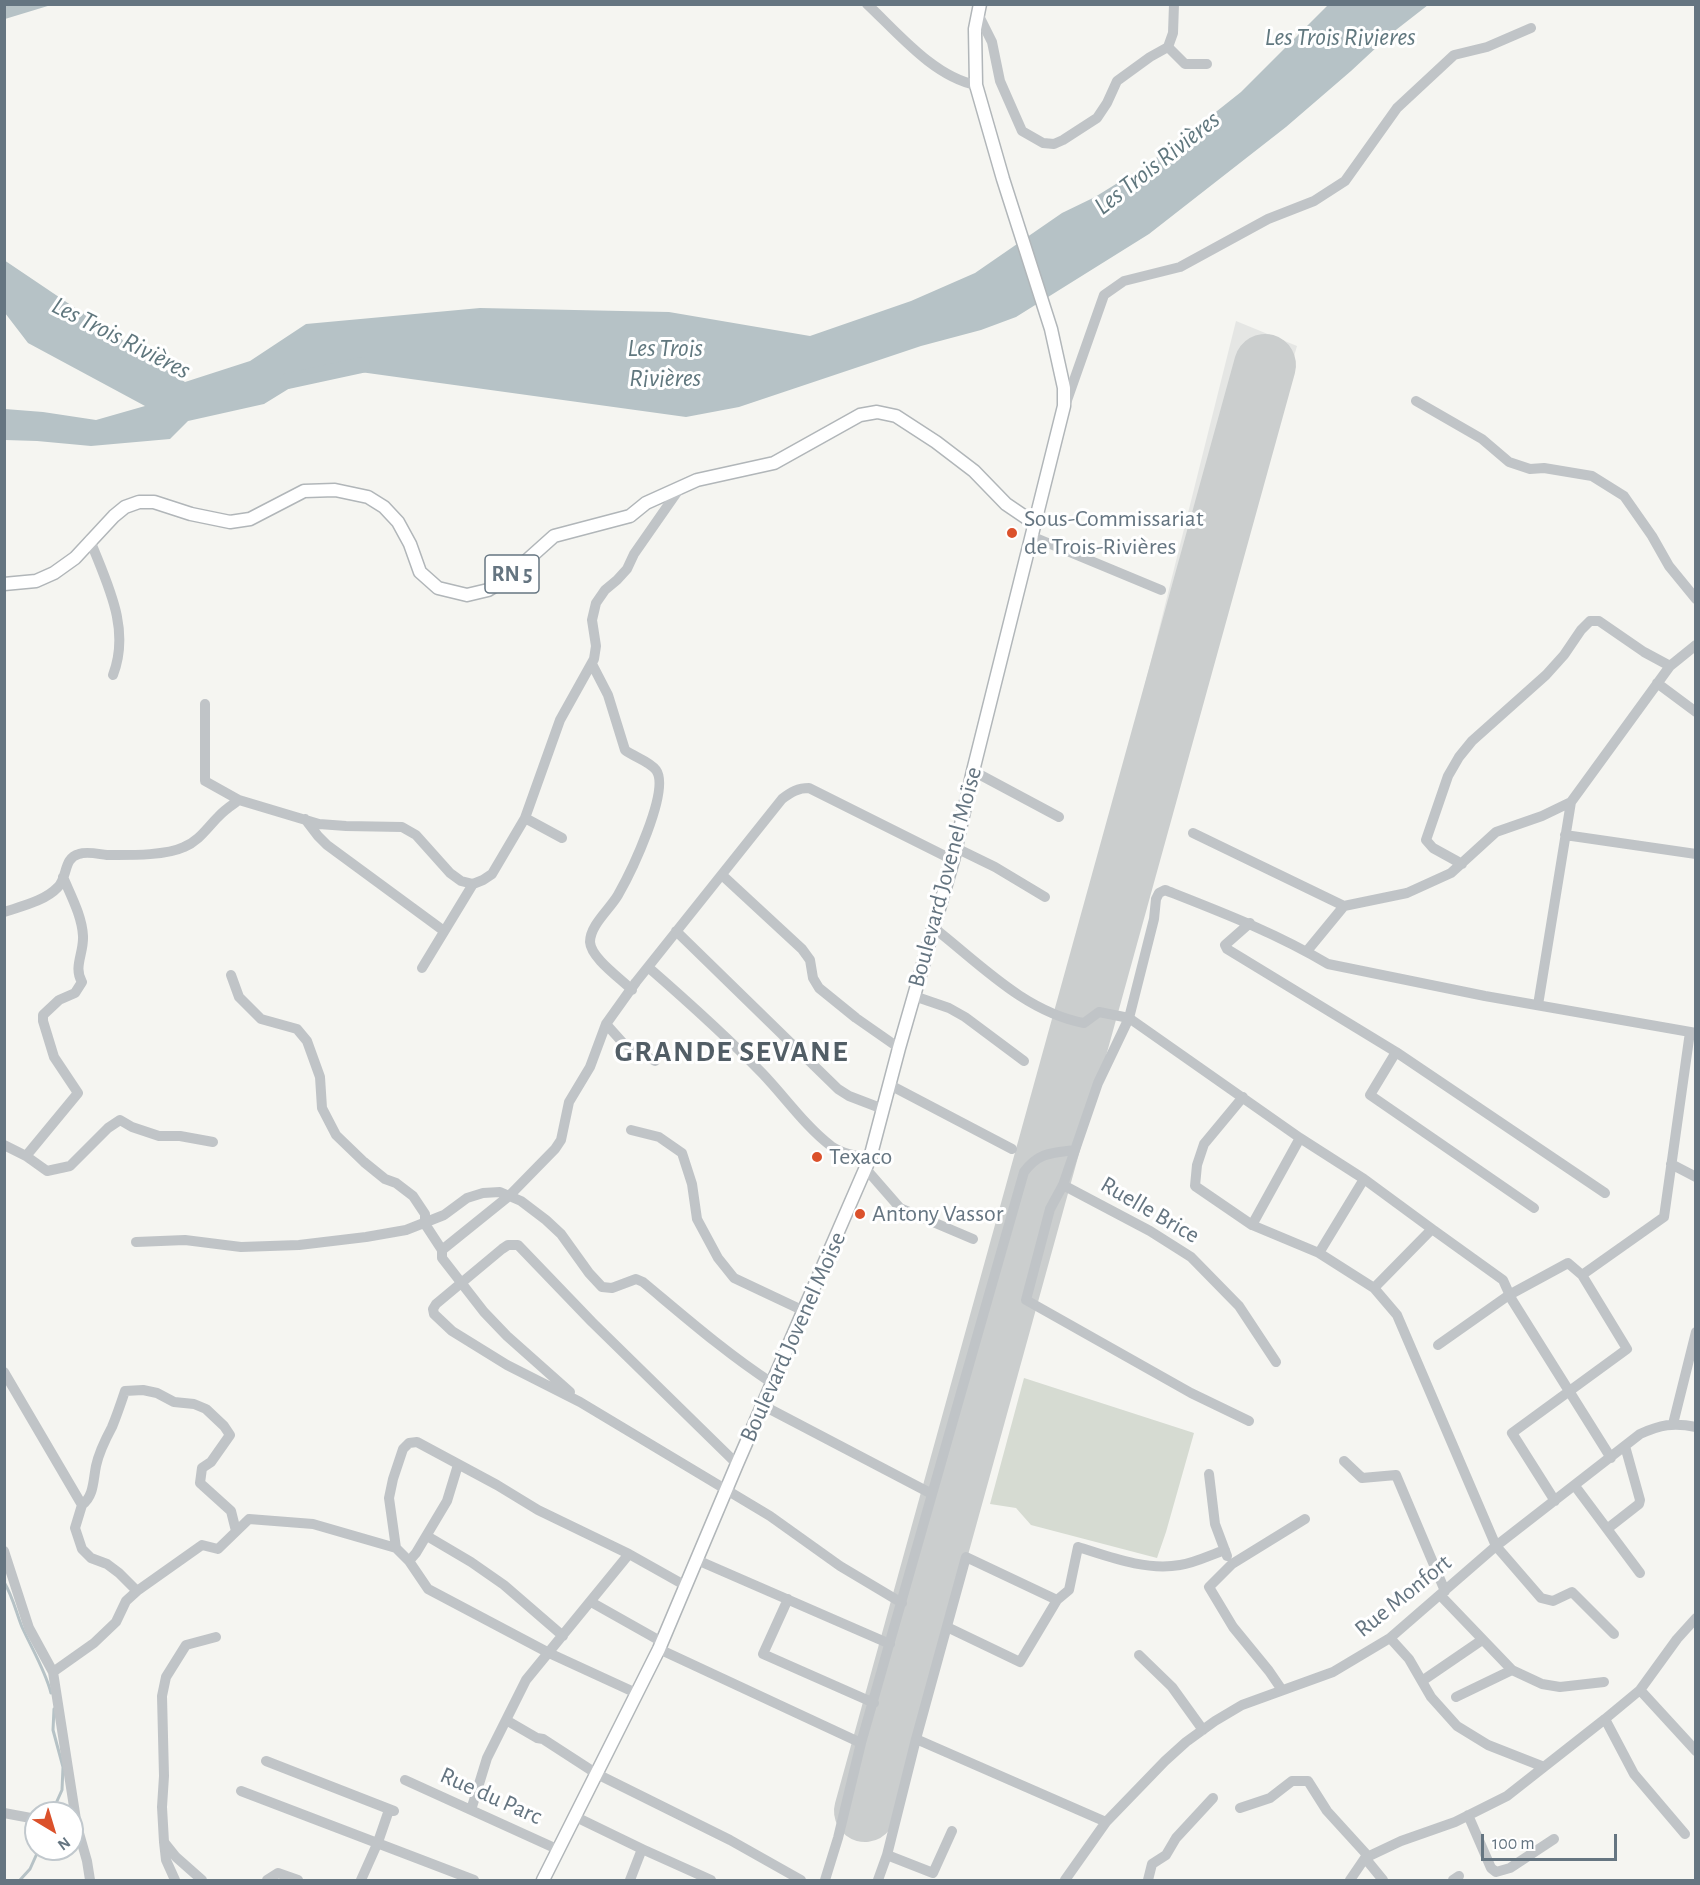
<!DOCTYPE html>
<html>
<head>
<meta charset="utf-8">
<style>
  body { margin:0 }
  #map { position:relative; width:1700px; height:1885px; overflow:hidden; background:#f5f5f1; font-family:"Alegreya Sans",sans-serif }
  canvas { display:block }
  .frame { position:absolute; inset:0; border:6px solid #657581; pointer-events:none }
  .north { position:absolute; left:24px; top:1801px; width:60px; height:60px; box-sizing:border-box; background:#fff; border:2px solid #c1c8cd; border-radius:50%; rotate:142deg; font-size:16px; font-weight:700; line-height:24px; text-align:center; color:#657581 }
  .north::after { content:''; display:block; margin:auto; width:21px; height:27px; background:#db512b; clip-path:polygon(50% 0,100% 100%,50% 72%,0 100%) }
  .scale { position:absolute; left:1481px; top:1834px; width:136px; height:27px; box-sizing:border-box; border:3px solid #657581; border-top:0; padding-left:8px; font-size:18px; line-height:21px; white-space:nowrap; color:#657581; -webkit-text-stroke:4px #fff; paint-order:stroke }
</style>
</head>
<body>
<div id="map">
<canvas width="1700" height="1885"></canvas>
<div class="frame"></div>
<div class="north">N</div>
<div class="scale">100 m</div>
</div>
<script>
const c = document.querySelector('canvas').getContext('2d');
c.lineJoin = 'round';
function fillPath(path, color) { c.fillStyle = color; c.fill(path, 'evenodd'); }
function strokePath(path, color, width, dash) { c.strokeStyle = color; c.lineWidth = width; c.lineCap = dash ? 'butt' : 'round'; c.setLineDash(dash || []); c.stroke(path); }
function label(font, color, halo, rows, align = 'center') {
  c.font = font + ' "Alegreya Sans",sans-serif'; c.lineWidth = 6; c.setLineDash([]); c.textBaseline = 'middle'; c.strokeStyle = halo; c.fillStyle = color; for (const [text, x, y, turn = 0] of rows) {
    c.save(); c.translate(x, y); c.rotate((+turn || 0) * Math.PI / 180); c.textAlign = isNaN(turn) ? turn : align; if (halo) c.strokeText(text, 0, 0); c.fillText(text, 0, 0); c.restore();
  }
}
fillPath(new Path2D(`
  M1236,321L1297,346L1093,1052L978,1495L912,1734L886,1825L839,1806L1043,1077L1151,661Z`), '#e5e6e4');
fillPath(new Path2D(`
  M1024,1378L1194,1433L1166,1532L1157,1558L1031,1525L1016,1508L990,1504Z`), '#d6dbd2');
fillPath(new Path2D(`
  M5,4H51V5L5,19Z
  M1328,5H1428L1392,33L1351,71L1286,127L1149,234L1016,317L981,330L921,346L739,407L686,417L324,367L264,404L188,421L170,439L91,446L37,441L5,440V409L43,412L96,420L145,406L28,343L5,313L4,260L185,382L250,361L306,324L480,308L669,312L810,336L911,301L975,273L1062,213L1095,197L1124,179L1168,150L1241,92Z`), '#b6c2c6');
strokePath(new Path2D(`
  M4,1582C13,1597 16,1612 22,1627C32,1649 45,1670 51,1693
  M53,1810L62,1790L63,1767L53,1730L54,1709
  M20,1880L30,1869L39,1849`), '#b6c2c6', 3);
strokePath(new Path2D(`
  M288,381L362,365`), '#b6c2c6', 16);
strokePath(new Path2D(`
  M865,1811L1265,365`), '#cbcece', 62);
const major = new Path2D(`
  M4,584L36,581L54,573L75,558L114,516L125,507L139,502H154L191,514L230,522L250,519L304,491L335,490L368,497L384,507L398,522L410,544L420,572L438,588L467,595L488,590L506,579L554,536L630,516L646,503L697,480L774,463L860,415L877,412L896,416L936,442L974,471L1006,504L1034,523
  M543,1880L659,1649L737,1464L870,1158L899,1048L953,860L973,771L1064,406V388L1051,329L1003,179L976,85L975,29L980,4`);
strokePath(major, '#b1b6b9', 15);
strokePath(new Path2D(`
  M867,4C898,33 934,77 976,85
  M1174,4L1173,33L1168,47L1185,64H1207
  M978,14L992,42L1000,81L1022,131L1043,143L1054,144L1063,140L1097,118L1107,103L1117,81L1150,57L1168,47
  M1416,401L1482,439L1509,462L1530,469L1544,468L1592,476L1624,496L1652,536L1669,566L1696,599
  M1066,403L1104,295L1124,281L1180,267L1268,219L1314,201L1345,181L1397,108L1454,55L1487,47L1531,28
  M1031,536L1161,590
  M90,540C107,584 131,628 113,675
  M592,664L608,695L625,750C634,757 649,761 656,770C671,790 630,874 618,895C610,909 590,925 590,942C591,958 620,978 632,990
  M1657,683L1696,712
  M205,704V781L239,800
  M973,771L1059,817
  M525,818L562,838
  M305,819L318,836L327,845L444,931
  M1193,833L1344,906L1407,893L1451,873L1496,832L1542,816L1571,802L1670,666L1696,645
  M1565,835L1696,854
  M956,848L995,867L1045,897
  M1462,864L1433,848L1426,840L1448,776L1459,757L1472,741L1546,675L1564,655L1581,630L1590,621H1599L1644,652L1670,666
  M722,875L802,949L810,960L813,978L819,988L856,1018L899,1048
  M4,912C22,906 45,901 58,887C68,877 63,858 79,854C87,851 98,854 107,855C128,855 165,856 184,847C199,841 207,828 218,817C224,810 232,805 239,800L319,824L346,826L402,827L416,835L450,873L461,881L473,884L483,880L492,874L525,818L560,720L594,659L596,646L592,620L596,603L605,590L617,580L627,569L634,554L680,488
  M1250,923L1225,945L1227,949L1396,1052L1605,1193
  M934,928C980,964 1025,1012 1084,1023L1099,1012L1129,1018L1154,919L1156,899L1159,893L1165,890C1221,912 1276,933 1328,964L1485,996L1696,1033
  M676,931L838,1089L849,1096L883,1109
  M1307,951L1344,906
  M648,967C687,1001 726,1036 762,1073C785,1097 805,1126 831,1146C842,1154 857,1156 870,1158
  M422,968L473,884
  M231,975L239,997L261,1019L297,1029L307,1041L320,1077L322,1108L336,1135L364,1162L385,1179L396,1183L413,1196L425,1214V1224L442,1250
  M914,996L949,1008L965,1017L1024,1061
  M1538,1005L1571,802
  M606,1024L623,1043L655,1061
  M1396,1052L1370,1095L1534,1208
  M890,1085L1012,1149
  M1243,1097L1204,1144L1197,1165L1195,1186L1252,1225L1319,1253L1374,1288L1397,1315L1496,1546L1541,1598L1553,1601L1572,1592L1614,1634
  M631,1130L659,1137L682,1153L692,1184L697,1219L718,1258L734,1278L804,1311
  M4,1145L26,1156L78,1093L54,1057L43,1021V1015L59,1000L75,993L82,982C73,967 84,953 83,936C82,916 71,896 63,877
  M26,1156L47,1171L70,1166L108,1128L120,1120L132,1127L159,1136H180L213,1142
  M1671,1164L1696,1177
  M866,1169L900,1208L973,1239
  M1063,1185L1150,1231L1191,1257L1239,1306L1276,1362
  M1252,1225L1300,1138
  M1432,1229L1503,1280L1512,1300L1611,1458
  M136,1242L185,1240L241,1247L299,1245L366,1237L406,1230L444,1215L467,1198L483,1193L500,1192L521,1201L546,1220L561,1234L589,1273L602,1287L612,1288L636,1279L643,1282C685,1317 726,1353 772,1383
  M1319,1253L1364,1179
  M1582,1275L1664,1217L1690,1032
  M1438,1345L1509,1295L1568,1263L1582,1275L1627,1349L1512,1433L1555,1501
  M4,1372L82,1505L75,1528L82,1549L91,1558L107,1564L119,1573L137,1591L126,1601L116,1622L94,1643L53,1672
  M570,1392L507,1336L484,1312L442,1258V1250L509,1196L555,1149L561,1140L569,1102L590,1067L606,1024L636,982L782,799C791,792 798,788 809,788L953,860
  M762,1405L932,1494
  M1249,1421L1191,1393L1026,1300L1050,1209L1063,1185L1098,1083L1129,1018L1300,1138L1364,1179L1432,1229L1374,1288
  M1673,1424L1696,1332
  M1344,1461L1362,1478L1396,1475L1445,1591
  M737,1464L592,1322L518,1245H508L502,1249L436,1304L433,1309L434,1314L452,1331L507,1365L580,1402L770,1516L840,1566L902,1603
  M1209,1474L1215,1524L1227,1556
  M1575,1486L1640,1573
  M82,1505C94,1496 93,1481 96,1466C99,1452 105,1440 112,1427C117,1415 121,1403 125,1391L143,1390L157,1393L174,1402L194,1404L206,1409L224,1426L230,1435L211,1462L202,1468L200,1483L231,1511L236,1531
  M1607,1529L1639,1504L1640,1500L1625,1446
  M427,1536L471,1562L504,1585L563,1636
  M4,1551L29,1628L53,1672L77,1826L87,1861L90,1880
  M697,1560L890,1644
  M409,1561L416,1553L447,1501L458,1465
  M137,1591L202,1545L218,1549L249,1519L313,1524L396,1548
  M1440,1595L1512,1670L1542,1684L1560,1687L1604,1682
  M788,1599L763,1654L874,1703
  M591,1602L662,1642
  M947,1627L1020,1662L1057,1600L1069,1590L1078,1547C1110,1557 1146,1571 1180,1565C1195,1563 1210,1555 1225,1550
  M1390,1638L1409,1659L1431,1697L1457,1726L1488,1745L1544,1767
  M659,1649L861,1743
  M1139,1655L1172,1687L1203,1730
  M1422,1681L1482,1640
  M1282,1690L1269,1671L1233,1627L1209,1587L1232,1564L1305,1519
  M1640,1690L1696,1751
  M636,1693L549,1653L428,1589L409,1561L396,1548L389,1498L393,1479L403,1449L409,1443L417,1442L497,1485L538,1510L629,1554L686,1586
  M1456,1697L1512,1670
  M1605,1719L1634,1774L1685,1834
  M506,1720L537,1738L543,1739L597,1774L730,1840L801,1880
  M916,1739L966,1557L1057,1600
  M266,1761L394,1811
  M405,1780L559,1850
  M241,1791L474,1880
  M1240,1808L1270,1798L1292,1781H1308L1327,1811L1368,1856
  M471,1810L487,1758L526,1680L629,1554
  M4,1813L36,1819
  M1468,1815L1491,1868L1496,1872L1510,1868L1554,1839
  M576,1817L642,1849L711,1880
  M164,1842L166,1860L175,1880
  M887,1855L933,1873L952,1831
  M1365,1858L1383,1880
  M202,1880L176,1857L164,1842L162,1807L164,1776L162,1696L166,1677L186,1645L216,1637
  M267,1880L278,1873L298,1880
  M361,1880L378,1842L389,1810
  M630,1880L642,1849
  M825,1880L838,1838L861,1743L1024,1172C1039,1152 1052,1153 1075,1150
  M878,1880L887,1855L916,1739L1106,1822
  M1065,1880L1106,1822L1165,1761L1186,1742L1215,1721L1242,1705L1333,1672L1390,1638L1496,1546L1640,1434C1660,1425 1673,1422 1696,1427
  M1148,1880L1152,1864L1166,1855L1176,1838L1213,1798
  M1350,1880L1365,1858L1401,1841L1455,1822L1507,1796L1605,1719L1640,1690L1677,1639L1696,1618
  M1453,1880L1459,1876`), '#c0c4c7', 10);
strokePath(major, '#fff', 12);
for (const [x, y, r, color] of [
  [1012,533,6,"#db512b"],
  [817,1157,6,"#db512b"],
  [860,1214,6,"#db512b"]
]) { const dot = new Path2D(); dot.arc(x, y, r, 0, 2 * Math.PI); c.fillStyle = color; c.fill(dot); strokePath(dot, '#fff', 2); }
for (const [x, y, w] of [
  [512,574,54]
]) { const box = new Path2D(); box.roundRect(x - w / 2, y - 19, w, 38, 4.5); c.fillStyle = '#fff'; c.fill(box); strokePath(box, '#657581', 1.5); }
label('bold 22px', '#657581', null, [
  ["RN 5",512,574]
]);
label('24px', '#657581', '#fff', [
  ["Sous-Commissariat",1024,519],
  ["de Trois-Rivières",1024,547],
  ["Texaco",829,1157],
  ["Antony Vassor",872,1214]
], 'left');
label('24px', '#657581', '#fff', [
  ["Boulevard Jovenel Moïse",945,877,-75],
  ["Ruelle Brice",1150,1210,30],
  ["Boulevard Jovenel Moïse",793,1337,-66],
  ["Rue Monfort",1403,1596,-39],
  ["Rue du Parc",491,1796,24]
]);
label('italic 26px', '#60777e', '#fff', [
  ["Les Trois Rivieres",1340,37],
  ["Les Trois Rivières",1157,163,-38],
  ["Les Trois Rivières",121,338,27],
  ["Les Trois",665,348],
  ["Rivières",665,378]
]);
c.letterSpacing = '1.5px';
label('bold 30px', '#525e66', '#fff', [
  ["GRANDE SEVANE",732,1052]
]);
c.letterSpacing = '0px';
</script>
</body>
</html>
